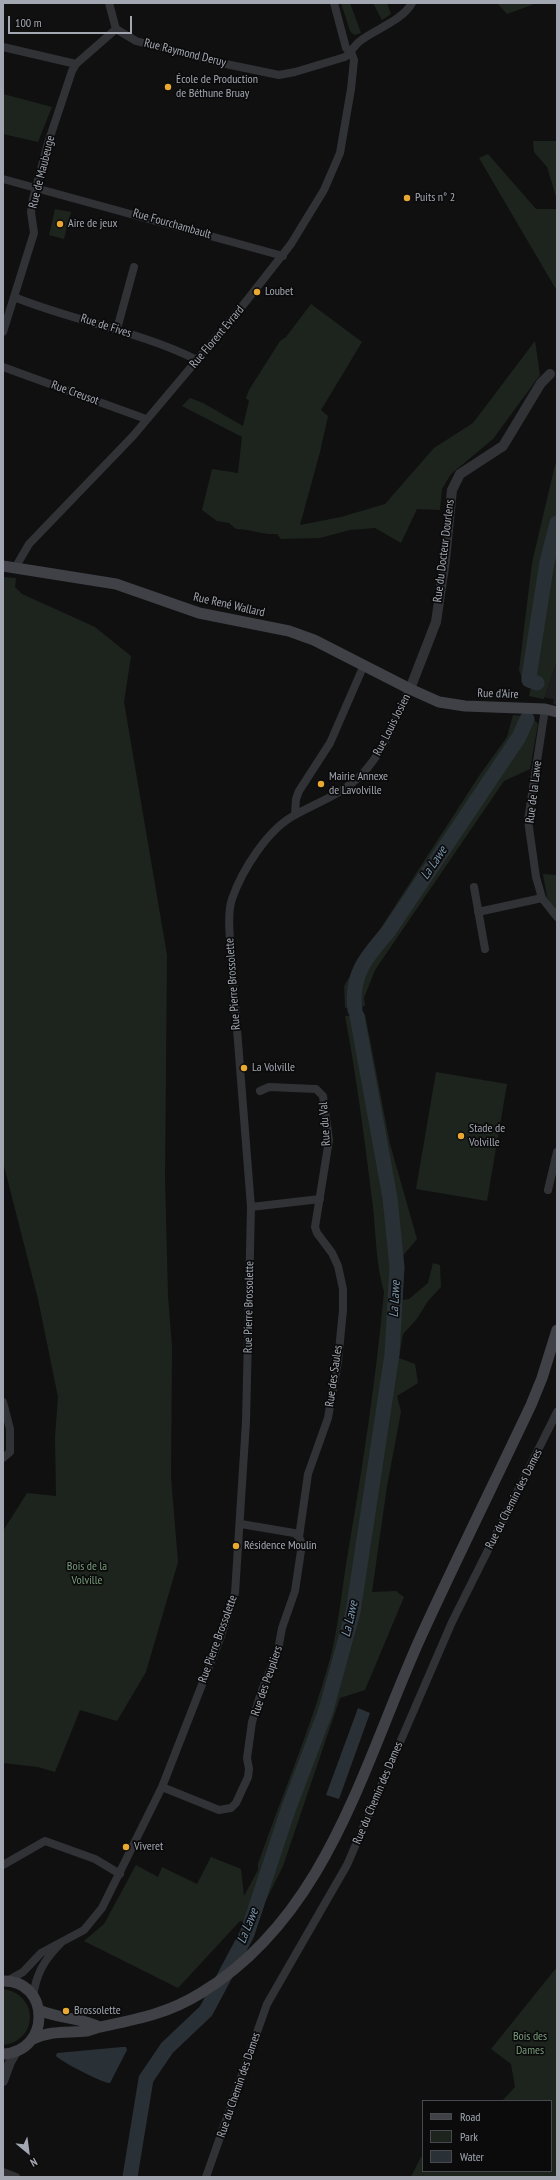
<!DOCTYPE html>
<html>
<head>
<meta charset="utf-8">
<style>
  body { margin:0 }
  #map { position:relative; width:560px; height:2180px; overflow:hidden; background:#101011; font-family:"PT Sans Narrow",sans-serif }
  canvas { display:block }
  .frame { position:absolute; inset:0; border:4px solid #a2a7b1; pointer-events:none }
  .legend { position:absolute; left:422px; top:2100px; width:130px; height:72px; box-sizing:border-box; background:#0b0b0c; border:1px solid #47494e; margin:0; padding:5px 7px; list-style:none; font-size:12px; color:#a2a7b1 }
  .legend li { display:flex; align-items:center; gap:8px; height:20px }
  .legend b { width:20px; border:1px solid #47494e }
  .north { position:absolute; left:8px; top:2132px; width:40px; height:40px; -webkit-text-stroke:3px #0b0b0c; paint-order:stroke; rotate:151deg; font-size:11px; font-weight:700; line-height:16px; text-align:center; color:#a2a7b1 }
  .north::after { content:''; display:block; margin:auto; width:14px; height:18px; background:#a2a7b1; clip-path:polygon(50% 0,100% 100%,50% 72%,0 100%) }
  .scale { position:absolute; left:8px; top:16px; width:124px; height:18px; box-sizing:border-box; border:2px solid #a2a7b1; border-top:0; padding-left:5px; font-size:12px; line-height:14px; white-space:nowrap; color:#a2a7b1; -webkit-text-stroke:3px #0b0b0c; paint-order:stroke }
</style>
</head>
<body>
<div id="map">
<canvas width="560" height="2180"></canvas>
<div class="frame"></div>
<ul class="legend">
<li><b style="height:5px;background:#3f4146"></b>Road</li>
<li><b style="height:11px;background:#1d241d"></b>Park</li>
<li><b style="height:11px;background:#293036"></b>Water</li>
</ul>
<div class="north">N</div>
<div class="scale">100 m</div>
</div>
<script>
const c = document.querySelector('canvas').getContext('2d');
c.lineJoin = 'round';
function fillPath(path, color) { c.fillStyle = color; c.fill(path, 'evenodd'); }
function strokePath(path, color, width, dash) { c.strokeStyle = color; c.lineWidth = width; c.lineCap = dash ? 'butt' : 'round'; c.setLineDash(dash || []); c.stroke(path); }
function label(font, color, halo, rows, align = 'center') {
  c.font = font + ' "PT Sans Narrow",sans-serif'; c.lineWidth = 3.5; c.setLineDash([]); c.textBaseline = 'middle'; c.strokeStyle = halo; c.fillStyle = color; for (const [text, x, y, turn = 0] of rows) {
    c.save(); c.translate(x, y); c.rotate((+turn || 0) * Math.PI / 180); c.textAlign = isNaN(turn) ? turn : align; if (halo) c.strokeText(text, 0, 0); c.fillText(text, 0, 0); c.restore();
  }
}
fillPath(new Path2D(`
  M557,661V705L553,704L554,699L546,698L545,696Z`), '#1c1c1e');
fillPath(new Path2D(`
  M341,3H350L361,33L354,35L350,31Z
  M373,3H387L391,14L382,20Z
  M497,3H537L507,14Z
  M3,94L52,107L38,142L3,134Z
  M533,141H557V200L547,167L534,152Z
  M488,154L536,209H557V291L479,158Z
  M55,209L71,212L64,239L49,235Z
  M311,304L362,342L321,410L328,416L320,452L300,525L341,517L385,504L434,448L473,423L535,341L540,375L493,439L451,474L442,489L440,510L417,509L401,543L375,528L350,530L320,538L281,539L277,534C262,535 250,529 236,529L229,523L217,521L202,510L212,469L238,473L242,437L182,406L190,398L203,403L243,426L249,401L246,398L249,390L280,341L286,337Z
  M557,463V661L544,699L529,696L532,681L522,678L519,670L532,563L555,465Z
  M3,577L16,578L15,587L22,594L95,627L131,656L124,702L167,955L165,1177L168,1296L172,1347L171,1477L178,1562L146,1672L117,1721L80,1710L55,1772L38,1767L3,1763V1531L27,1493L56,1496L55,1437L58,1397L38,1299L3,1162Z
  M513,715L531,717L538,724L530,769L504,781L375,970L364,998L365,1006L345,1008L344,986L351,974L479,776L507,737Z
  M543,874L557,875V913L547,897Z
  M365,1014L390,1144L417,1239L400,1259L399,1288L403,1300L409,1299L428,1283L433,1263L440,1265L441,1287L428,1301L416,1320L403,1334L399,1358L415,1364L418,1383L397,1396L401,1412L387,1486L372,1592L396,1591L404,1597L365,1690L340,1698L283,1866L254,1924L240,1921L178,1988L84,1941L104,1924L136,1865L158,1877L162,1867L197,1884L211,1857L241,1869L244,1896L258,1870V1864C282,1795 311,1728 330,1659C339,1624 342,1587 348,1552C363,1465 376,1379 384,1292C376,1265 376,1235 373,1207C365,1143 357,1079 345,1016Z
  M436,1072L507,1084L487,1201L416,1189Z
  M557,1967V2177H411L421,2157H423V2171H551V2101H502L515,2087L511,2064L491,2049Z
  M3,1989C39,1994 39,2041 3,2045Z`), '#1d241d');
fillPath(new Path2D(`
  M358,1708L370,1713L339,1799L326,1795Z
  M122,2047H126L127,2050L110,2083C104,2084 60,2061 56,2056L57,2053Z`), '#293036');
strokePath(new Path2D(`
  M537,683L529,680V677L547,562L557,523
  M355,1010C350,975 367,956 388,932L519,737L527,719
  M130,2177L146,2079L167,2048L206,2011L247,1934L288,1810L326,1710L353,1612L392,1354L397,1267L390,1198L357,1016`), '#293036', 15);
strokePath(new Path2D(`
  M109,3L116,29
  M116,29L136,41L221,63L279,75L295,72L345,57C351,52 354,46 360,41C375,29 402,21 412,3
  M3,47L76,64
  M3,179L283,256
  M14,297C73,321 139,331 197,360
  M117,329L134,267
  M3,332L34,233L31,212L33,199L48,143L72,71L76,64L116,29
  M3,367L146,419
  M15,568L29,544L133,436L240,309L291,244L324,190L340,153L351,89L354,60L351,52L346,48L334,3
  M545,709L528,820L536,877L542,898L557,917
  M295,814L296,799L299,791L330,743L364,665
  M474,887L485,949
  M478,912L542,898
  M260,1091L269,1087L316,1089L323,1096L329,1140L315,1227L317,1233L332,1253L338,1266L343,1289V1310L338,1361L328,1418L308,1474L299,1537
  M548,1190L557,1152
  M251,1207L320,1199
  M3,1402L10,1429V1452L3,1458
  M162,1787L219,1810L231,1808L236,1803L248,1777L249,1769L247,1758L252,1722L261,1693L278,1650L282,1628L295,1591L302,1544L299,1537L294,1533L241,1524
  M3,1865L45,1841L95,1859L120,1874
  M7,1981L23,1972L41,1953L84,1930L102,1908L162,1787L221,1636L235,1593L246,1422L251,1207L231,953C230,937 227,914 232,899C242,870 268,829 295,815C318,802 343,794 362,774C385,751 395,717 410,689
  M33,1997C36,1974 44,1960 60,1944
  M3,2172L16,2177
  M206,2177L267,2004L347,1865L452,1622L557,1412`), '#313236', 8);
strokePath(new Path2D(`
  M410,689L436,622L445,560L452,490L460,474L503,446L541,383L550,374
  M3,2081L10,2062L16,2052`), '#313236', 10);
strokePath(new Path2D(`
  M3,566L116,584L199,613L289,631L314,640L410,689L439,702L465,706L545,709L557,712
  M3,1981C50,1980 52,2051 3,2054
  M39,2010C58,2019 81,2017 99,2027
  M33,2039C51,2030 68,2033 87,2031C92,2030 96,2028 100,2027C138,2019 167,2014 201,1993C330,1914 364,1760 423,1632C458,1556 495,1481 531,1405L542,1378L557,1330`), '#3f4146', 11);
for (const [x, y, r, color] of [
  [168,87,4,"#e8a831"],
  [407,198,4,"#e8a831"],
  [60,224,4,"#e8a831"],
  [257,292,4,"#e8a831"],
  [321,784,4,"#e8a831"],
  [244,1068,4,"#e8a831"],
  [461,1136,4,"#e8a831"],
  [236,1546,4,"#e8a831"],
  [126,1847,4,"#e8a831"],
  [66,2011,4,"#e8a831"]
]) { const dot = new Path2D(); dot.arc(x, y, r, 0, 2 * Math.PI); c.fillStyle = color; c.fill(dot); strokePath(dot, '#0b0b0c', 1.5); }
label('12px', '#a2a7b1', '#0b0b0c', [
  ["Rue Raymond Deruy",185,53,14],
  ["Rue de Maubeuge",42,172,-76],
  ["Rue Fourchambault",172,224,16],
  ["Rue de Fives",106,326,18],
  ["Rue Florent Evrard",217,337,-50],
  ["Rue Creusot",75,393,20],
  ["Rue du Docteur Dourlens",444,551,-83],
  ["Rue René Wallard",229,605,13],
  ["Rue d'Aire",498,694,2],
  ["Rue Louis Josien",392,725,-63],
  ["Rue de la Lawe",534,792,-83],
  ["Rue Pierre Brossolette",233,984,-94],
  ["Rue du Val",325,1124,-94],
  ["Rue Pierre Brossolette",249,1307,-89],
  ["Rue des Saules",334,1376,-82],
  ["Rue du Chemin des Dames",514,1499,-63],
  ["Rue Pierre Brossolette",218,1639,-70],
  ["Rue des Peupliers",267,1681,-71],
  ["Rue du Chemin des Dames",378,1793,-67],
  ["Rue du Chemin des Dames",239,2085,-71]
]);
label('12px', '#a2a7b1', '#0b0b0c', [
  ["École de Production",176,80],
  ["de Béthune Bruay",176,94],
  ["Puits n° 2",415,198],
  ["Aire de jeux",68,224],
  ["Loubet",265,292],
  ["Mairie Annexe",329,777],
  ["de Lavolville",329,791],
  ["La Volville",252,1068],
  ["Stade de",469,1129],
  ["Volville",469,1143],
  ["Résidence Moulin",244,1546],
  ["Viveret",134,1847],
  ["Brossolette",74,2011]
], 'left');
label('12px', '#799c7b', '#0b0b0c', [
  ["Bois de la",87,1567],
  ["Volville",87,1581],
  ["Bois des",530,2037],
  ["Dames",530,2051]
]);
label('italic 13px', '#7995ac', '#0b0b0c', [
  ["La Lawe",434,863,-56],
  ["La Lawe",395,1299,-87],
  ["La Lawe",350,1619,-77],
  ["La Lawe",248,1926,-68]
]);
</script>
</body>
</html>
